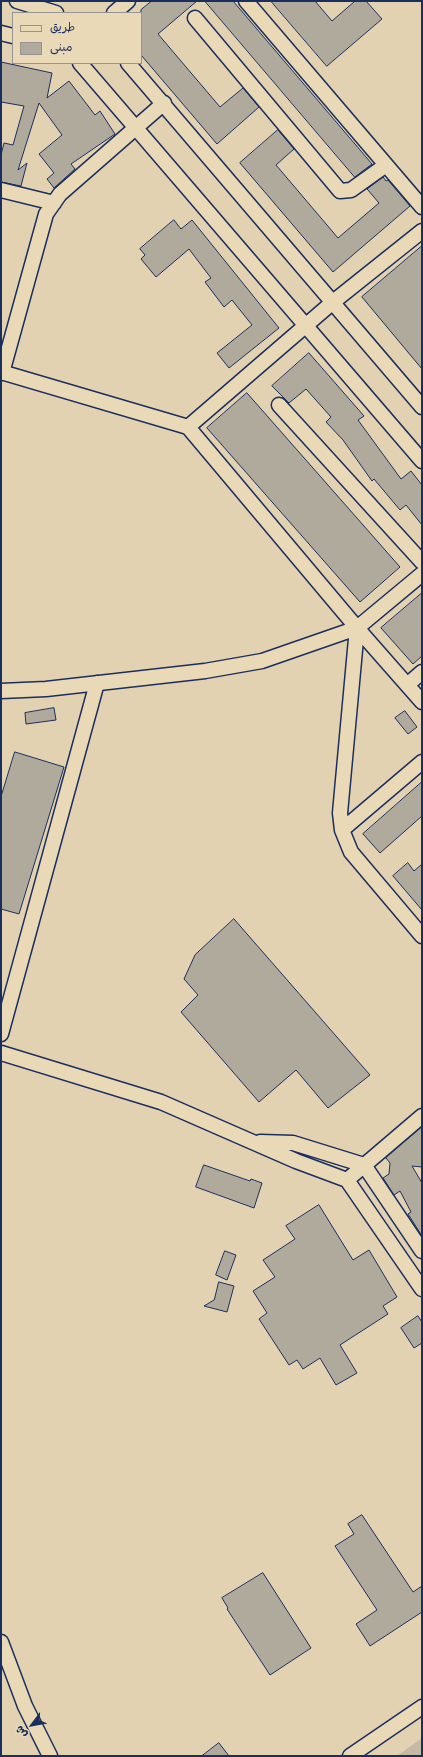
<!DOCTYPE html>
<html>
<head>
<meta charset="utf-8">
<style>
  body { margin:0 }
  #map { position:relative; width:423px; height:1757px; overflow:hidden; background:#e2d2b2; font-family:Kalam,"Playpen Sans Arabic",sans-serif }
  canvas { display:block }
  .frame { position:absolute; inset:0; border:2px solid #1b2f5e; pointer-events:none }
  .legend { position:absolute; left:12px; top:12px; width:130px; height:52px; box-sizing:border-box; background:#ead9b6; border:1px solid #979593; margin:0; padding:5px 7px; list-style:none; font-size:12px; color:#1b2f5e }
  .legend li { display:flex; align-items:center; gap:8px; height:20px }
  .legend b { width:20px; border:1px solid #979593 }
  .north { position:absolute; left:12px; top:1705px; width:40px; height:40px; -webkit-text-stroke:3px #ead9b6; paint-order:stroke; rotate:238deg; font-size:11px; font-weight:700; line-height:16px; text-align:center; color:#1b2f5e }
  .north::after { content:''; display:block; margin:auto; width:14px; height:18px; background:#1b2f5e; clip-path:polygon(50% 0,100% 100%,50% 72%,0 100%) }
</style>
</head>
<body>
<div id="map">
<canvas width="423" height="1757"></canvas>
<div class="frame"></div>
<ul class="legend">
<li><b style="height:5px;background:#ead9b6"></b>طريق</li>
<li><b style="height:11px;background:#b0aa9d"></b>مبنى</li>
</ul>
<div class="north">ش</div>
</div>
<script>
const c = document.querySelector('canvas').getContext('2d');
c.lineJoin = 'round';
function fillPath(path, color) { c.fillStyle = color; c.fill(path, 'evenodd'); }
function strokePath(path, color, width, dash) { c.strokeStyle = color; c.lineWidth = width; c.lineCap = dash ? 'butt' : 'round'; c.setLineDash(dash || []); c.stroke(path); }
fillPath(new Path2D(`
  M422,1738V1756H397Z`), '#c4baa6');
const building = new Path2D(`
  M152,1H197L158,34L220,107L243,88L259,107L217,144L141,55V10Z
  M205,1H233L372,164L355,177Z
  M271,1H315L332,21L355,1H366L382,19L327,66Z
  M1,62L52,73L47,98L69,81L95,115L100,111L115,134L71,164L75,169L54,188L47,179L54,173L39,154L62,135L39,103L18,170L27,163L21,186L1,182V155L4,143L13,145L24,106L1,102Z
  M278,130L294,149L276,165L338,238L379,203L367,189L383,177L386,181L388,180L410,206L333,272L240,163Z
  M174,220L181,229L192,220L279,328L229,368L217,353L252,325L232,300L224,307L205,282L211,278L189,249L156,277L141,259L145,255L140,249Z
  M422,246V369L362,297Z
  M309,353L364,416L358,420L401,479L411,471L422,485V525L406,505L400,510L374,479L372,481L343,440L326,422L331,417L306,389L289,403L272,386Z
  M247,393L400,567L360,602L207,428Z
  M422,593V656L413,664L381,628Z
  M54,708L56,720L26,724L25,713Z
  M405,711L417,727L408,734L395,718Z
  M15,752L64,767L19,914L1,909V797Z
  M422,782V816L380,853L363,834Z
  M408,863L414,871L422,864V910L393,876Z
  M234,919L370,1075L328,1108L296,1070L259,1102L181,1012L198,995L184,979L195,955Z
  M422,1127V1167L412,1166L422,1183V1236L408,1214L411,1212L400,1191L394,1195L383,1178L389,1174L390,1163L386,1158Z
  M204,1165L250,1181L251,1179L262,1183L254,1208L196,1187Z
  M319,1205L353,1260L369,1250L397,1297L383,1306L388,1314L340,1345L357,1373L336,1385L320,1358L303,1369L297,1360L289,1365L259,1319L267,1313L253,1291L275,1277L263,1260L295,1239L286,1226Z
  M225,1251L236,1255L227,1280L216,1275Z
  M219,1282L234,1286L227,1312L204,1306L214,1300Z
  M418,1316L422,1322V1343L414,1348L401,1328Z
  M362,1515L413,1592L422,1586V1612L370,1646L356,1624L377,1610L335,1546L354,1534L348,1524Z
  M263,1573L311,1648L270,1675L227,1609L228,1608L222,1598Z
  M219,1743L229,1756H202Z`);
fillPath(building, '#b0aa9d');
strokePath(building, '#1b2f5e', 1);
const minor = new Path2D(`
  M17,1L56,13
  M246,1L422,207
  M114,13L128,1
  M195,18L340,191L351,190L386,165
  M1,33L13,36
  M80,63L422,461
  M128,63L422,407
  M1,190L54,203
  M1,372L188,427L357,628L422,702
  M2,373L46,214L60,194L164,103
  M279,405L422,562
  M188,427L333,302L422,231
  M357,628L340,813L342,830L351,852L422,936
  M407,685L422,672
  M1,691L46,689L205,671L262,661L357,628L422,574
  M342,830L422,762
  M1,1034L97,683
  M1,1053L161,1102L296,1161L347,1180L422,1289
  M260,1142L293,1143L364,1165L422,1251
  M347,1180L422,1116
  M1,1642L25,1706L50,1756
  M350,1756L422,1707`);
strokePath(minor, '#1b2f5e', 17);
strokePath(minor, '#ead9b6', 14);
</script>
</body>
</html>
